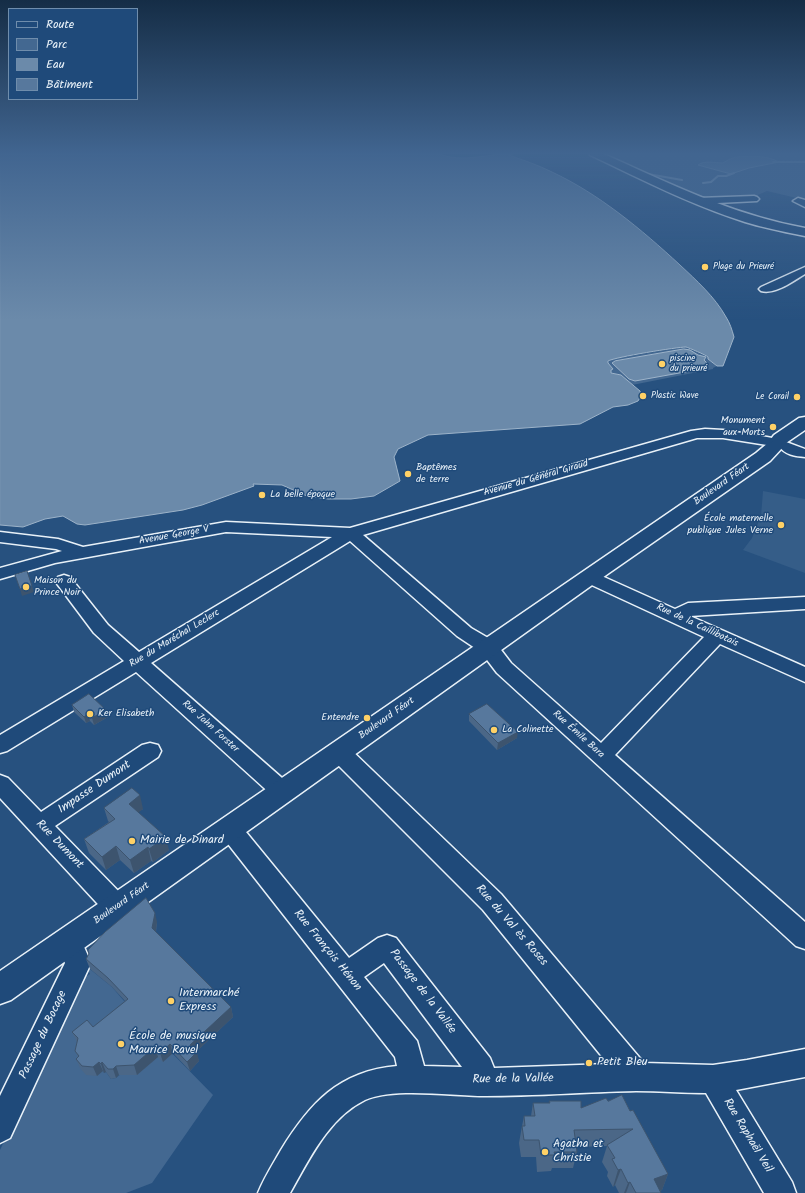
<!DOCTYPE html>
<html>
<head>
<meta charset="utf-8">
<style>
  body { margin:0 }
  #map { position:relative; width:805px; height:1193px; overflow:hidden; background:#27517f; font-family:Kalam,sans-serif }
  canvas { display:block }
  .legend { position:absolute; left:8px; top:8px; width:130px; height:92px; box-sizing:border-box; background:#1f4a7a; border:1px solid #6f8dac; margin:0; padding:5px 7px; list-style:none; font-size:12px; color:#e8f1f8 }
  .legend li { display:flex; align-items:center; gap:8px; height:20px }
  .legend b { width:20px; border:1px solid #6f8dac }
</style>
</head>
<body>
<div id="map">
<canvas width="805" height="1193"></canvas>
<ul class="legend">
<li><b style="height:5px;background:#1f4a7a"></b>Route</li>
<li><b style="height:11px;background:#436891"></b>Parc</li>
<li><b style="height:11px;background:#6b8aaa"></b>Eau</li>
<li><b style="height:11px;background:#57789d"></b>Bâtiment</li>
</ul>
</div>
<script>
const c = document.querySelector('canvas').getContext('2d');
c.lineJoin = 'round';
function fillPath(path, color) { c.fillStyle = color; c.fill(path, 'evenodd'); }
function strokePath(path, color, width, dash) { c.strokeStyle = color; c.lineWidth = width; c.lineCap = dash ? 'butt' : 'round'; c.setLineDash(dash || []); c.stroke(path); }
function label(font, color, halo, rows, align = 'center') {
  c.font = font + ' Kalam,sans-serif'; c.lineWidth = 3; c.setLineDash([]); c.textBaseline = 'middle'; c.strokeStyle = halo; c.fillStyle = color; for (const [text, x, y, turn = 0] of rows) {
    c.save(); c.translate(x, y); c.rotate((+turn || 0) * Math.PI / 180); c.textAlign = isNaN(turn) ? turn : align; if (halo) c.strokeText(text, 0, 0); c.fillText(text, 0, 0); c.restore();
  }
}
fillPath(new Path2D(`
  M763,491L805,499V573L743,550L752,538L761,516Z`), '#355d88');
fillPath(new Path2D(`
  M601,153H805V200L767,191L753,197L701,200Z
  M685,347L708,357V359L717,366L713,368V369L632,385L621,375L611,373V370L613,369L608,363L611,359Z
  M86,966L112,987L137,1016L77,1041L103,1071L104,1073L106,1072L111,1079L116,1078L122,1073L124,1075H131L147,1060L168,1049L213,1095L152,1183L126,1193H0V1150L34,1079L76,982L90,974Z`), '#436891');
const water = new Path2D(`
  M0,153H437C463,164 489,153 516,153L509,155C523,160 538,165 552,172C599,194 641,229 680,265C696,280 715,297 726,317C730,323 732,330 734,337L723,366H717L708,359V357C706,355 689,348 686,347C678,347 615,357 608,361V363L613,369L611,370V373L621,375L640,391L641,396L638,401L628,405L613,407L580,424L428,435L398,449L394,457L400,481L374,496L351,499H328L307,496L282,485L253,484L254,486L202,505L183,510L85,525L77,524L63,516L45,519L23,527L0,525Z
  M736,157C750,156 767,155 779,162L749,168L731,174L698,165C704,160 715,163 723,163L728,160Z
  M684,349L690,350L698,355L706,357L704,360L709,365H707V368L635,381L629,379L612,363L615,361Z`);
fillPath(water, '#6b8aaa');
strokePath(water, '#9db3c9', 1);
strokePath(new Path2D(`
  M773,162H805
  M648,174L682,180
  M703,183L711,182L718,176H726L734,173`), '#9db3c9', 2);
const minor = new Path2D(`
  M754,196L757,197L759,199L757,201L698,204L693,201L698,198Z
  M798,198L805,200V207L793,201Z
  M805,267V274C793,281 775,295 761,291L759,289L761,287Z
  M705,429L723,430L767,437L772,438L774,441L772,444L767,445L723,438H697L363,535L471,628L495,642L511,663L601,743L704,637L583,581L580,577L583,573L589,571L595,573L675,609L688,603L805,597V609L690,616L805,667V682L720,644L615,755L805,922V949L796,946L497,673L481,652L457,636L350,541L151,663L290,785L293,791L290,797L282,800L274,797L136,672L7,751L0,753V735L124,661L94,633L55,581L58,577L64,575L70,577L108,625L139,652L332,537L226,532L55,563L0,579V568L62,551L56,549L0,542V532L58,539L83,547L226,522L350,528L691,431Z
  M786,442L805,449V457C795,456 785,455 779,446L781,443Z
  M150,743L158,745L161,751L158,757L55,826L126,899L129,907L126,915L117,918L108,915L0,798V775L8,778L41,812L142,745Z
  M339,744L347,746L501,894L644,1063L713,1065L747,1060L805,1049V1077L736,1090L792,1182L796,1193H764L706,1093C682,1093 659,1091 636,1091C586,1092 535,1096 485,1096C453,1096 393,1087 365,1100C328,1118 309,1160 290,1193H258C264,1178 273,1164 281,1150C310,1103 339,1071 397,1066L395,1057L221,835L218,828L221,821L229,819L237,821L349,958L378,938L387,935L396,938L490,1058L494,1068L608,1064L483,910L331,758L328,752L331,746ZM384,963L462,1067L424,1066L417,1041L364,977Z
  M69,930L78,933L91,963L10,1138L0,1143V1096L65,963L56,941L60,933Z`);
const major = new Path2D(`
  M589,153H602C668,183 733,215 805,228V236C785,232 765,228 745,222C691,205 641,179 590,155Z
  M805,417V430L786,443L781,444L783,447L770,461L609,573L11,1000L0,1004V971L756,453L768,443L773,442L771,439L774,435L799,418Z`);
strokePath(minor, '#e8f1f8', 3);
strokePath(major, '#e8f1f8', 3);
fillPath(minor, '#1f4a7a');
fillPath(major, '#1f4a7a');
fillPath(new Path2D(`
  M72,705L106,710L108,717L94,725L90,721L86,723L74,712Z
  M469,714L517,738L497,750L469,721Z
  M104,808L143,809L138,812L169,850L153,862L151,861L134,873L120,860L106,870L89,853L84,839L109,822L108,821Z
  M157,922L156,932L231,1007L233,1017L196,1052L199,1061L190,1071L173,1053L163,1062L158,1057L137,1075H119L116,1078L111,1079L106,1072L104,1073L103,1071L97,1076L86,1075L80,1068L76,1059L78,1057L75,1051L77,1042L72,1032L93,1027L125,1001L112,987L90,969L86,959Z
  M549,1101L581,1108L608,1101L630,1111L668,1174L662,1190L660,1191L661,1193H619L615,1185L613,1187L607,1176L608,1172L602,1162L607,1146L576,1147L577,1152L573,1168H552L551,1171L537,1172L536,1157H521L519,1143L522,1126L524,1116H531L533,1103H549Z`), '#4b6787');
fillPath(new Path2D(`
  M32,586L34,592L22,596L20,589Z
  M106,710L108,717L94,725L92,718Z
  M88,714L90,721L86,723L84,717Z
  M518,732L517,738L497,750L498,743Z
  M140,795L143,809L133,817L129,804Z
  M166,837L169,850L153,862L149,849Z
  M116,846L120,860L106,870L102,857Z
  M148,847L151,861L134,873L130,860Z
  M155,913L157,922L155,938L152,928Z
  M231,1007L233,1017L193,1055L190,1045Z
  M170,1044L173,1053L163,1062L160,1053Z
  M155,1047L158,1057L137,1075L134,1065Z
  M197,1052L199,1061L190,1071L187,1062Z
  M99,1062L103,1071L97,1076L93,1067Z
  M102,1062L106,1072L104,1073L101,1064Z
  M116,1066L119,1075L116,1078L113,1069Z
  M621,1169L615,1185L613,1187L618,1170Z
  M668,1174L662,1190L653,1193L654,1179Z
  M630,1182L626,1193H624L628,1183Z`), '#3d546e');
const building = new Path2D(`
  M27,571L32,586L20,589L15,575Z
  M89,694L106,710L92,718L88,714L84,717L72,705Z
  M487,704L518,732L498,743L469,714Z
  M132,788L140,795L129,804L166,837L149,849L148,847L130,860L116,846L102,857L84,839L115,819L104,808Z
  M146,898L155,913L152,928L231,1007L190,1045L197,1052L187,1062L170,1044L160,1053L155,1047L134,1065L116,1066L113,1069H108L102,1062L101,1064L99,1062L93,1067L82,1066L76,1059L79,1056L75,1051L78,1038L72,1032L87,1020L93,1027L128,999L108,978L86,959L89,954L88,950L105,932Z
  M622,1095L630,1111L633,1110L668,1174L654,1179L661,1193H636L630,1182L628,1183L621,1169L618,1170L612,1159L615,1158L607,1145L633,1129L574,1130L577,1152H554L555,1155H541L539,1140H524L522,1126H525L524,1116H535L533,1103H550L549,1101H581V1108L606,1098L608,1101Z`);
fillPath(building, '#57789d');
strokePath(building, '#3d546e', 1);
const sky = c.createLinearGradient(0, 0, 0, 320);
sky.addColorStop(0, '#152d46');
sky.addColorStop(0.48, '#416590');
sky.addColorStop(1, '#41659000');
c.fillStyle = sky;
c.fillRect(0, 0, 805, 320);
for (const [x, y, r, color] of [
  [705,267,4,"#ffd166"],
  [662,364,4,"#ffd166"],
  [643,396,4,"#ffd166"],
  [797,397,4,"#ffd166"],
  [773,427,4,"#ffd166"],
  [408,474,4,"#ffd166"],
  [262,495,4,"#ffd166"],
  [781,525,4,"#ffd166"],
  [26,587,4,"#ffd166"],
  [90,714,4,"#ffd166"],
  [367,718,4,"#ffd166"],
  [494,730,4,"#ffd166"],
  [132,841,4,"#ffd166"],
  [171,1001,4,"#ffd166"],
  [121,1044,4,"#ffd166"],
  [589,1063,4,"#ffd166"],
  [545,1152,4,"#ffd166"]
]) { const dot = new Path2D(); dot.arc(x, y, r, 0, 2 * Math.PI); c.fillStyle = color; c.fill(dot); strokePath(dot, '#1f4a7a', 1.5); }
label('9px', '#e8f1f8', '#1f4a7a', [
  ["Plage du Prieuré",713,267],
  ["piscine",670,359],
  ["du prieuré",670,369],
  ["Plastic Wave",651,396],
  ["Le Corail",789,397,"right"]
], 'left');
label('10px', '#e8f1f8', '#1f4a7a', [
  ["Monument",765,421,"right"],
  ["aux Morts",765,433,"right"],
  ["Baptêmes",416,468],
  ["de terre",416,480],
  ["La belle époque",270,495],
  ["École maternelle",773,519,"right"],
  ["publique Jules Verne",773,531,"right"],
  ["Maison du",34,581],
  ["Prince Noir",34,593],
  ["Ker Elisabeth",98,714],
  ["Entendre",359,718,"right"],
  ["La Colinette",502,730]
], 'left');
label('10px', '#e8f1f8', '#1f4a7a', [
  ["Avenue du Général Giraud",536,479,-16],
  ["Boulevard Féart",722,485,-35],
  ["Avenue George V",174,536,-10],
  ["Rue de la Caillibotais",697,626,25],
  ["Rue du Maréchal Leclerc",175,639,-31],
  ["Boulevard Féart",387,719,-35],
  ["Rue John Forster",210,727,42],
  ["Rue Émile Bara",578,735,42],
  ["Boulevard Féart",122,904,-35]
]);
label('12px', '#e8f1f8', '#1f4a7a', [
  ["Impasse Dumont",95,788,-34],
  ["Rue Dumont",59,845,46],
  ["Rue du Val ès Roses",511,926,49],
  ["Rue François Hénon",327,951,51],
  ["Passage de la Vallée",422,992,53],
  ["Passage du Bocage",44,1035,-65],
  ["Rue de la Vallée",513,1080,-1],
  ["Rue Raphaël Veil",747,1136,59]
]);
label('12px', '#e8f1f8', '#1f4a7a', [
  ["Mairie de Dinard",140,841],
  ["Intermarché",179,994],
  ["Express",179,1008],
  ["École de musique",129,1037],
  ["Maurice Ravel",129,1051],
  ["Petit Bleu",597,1063],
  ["Agatha et",553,1145],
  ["Christie",553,1159]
], 'left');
</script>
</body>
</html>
